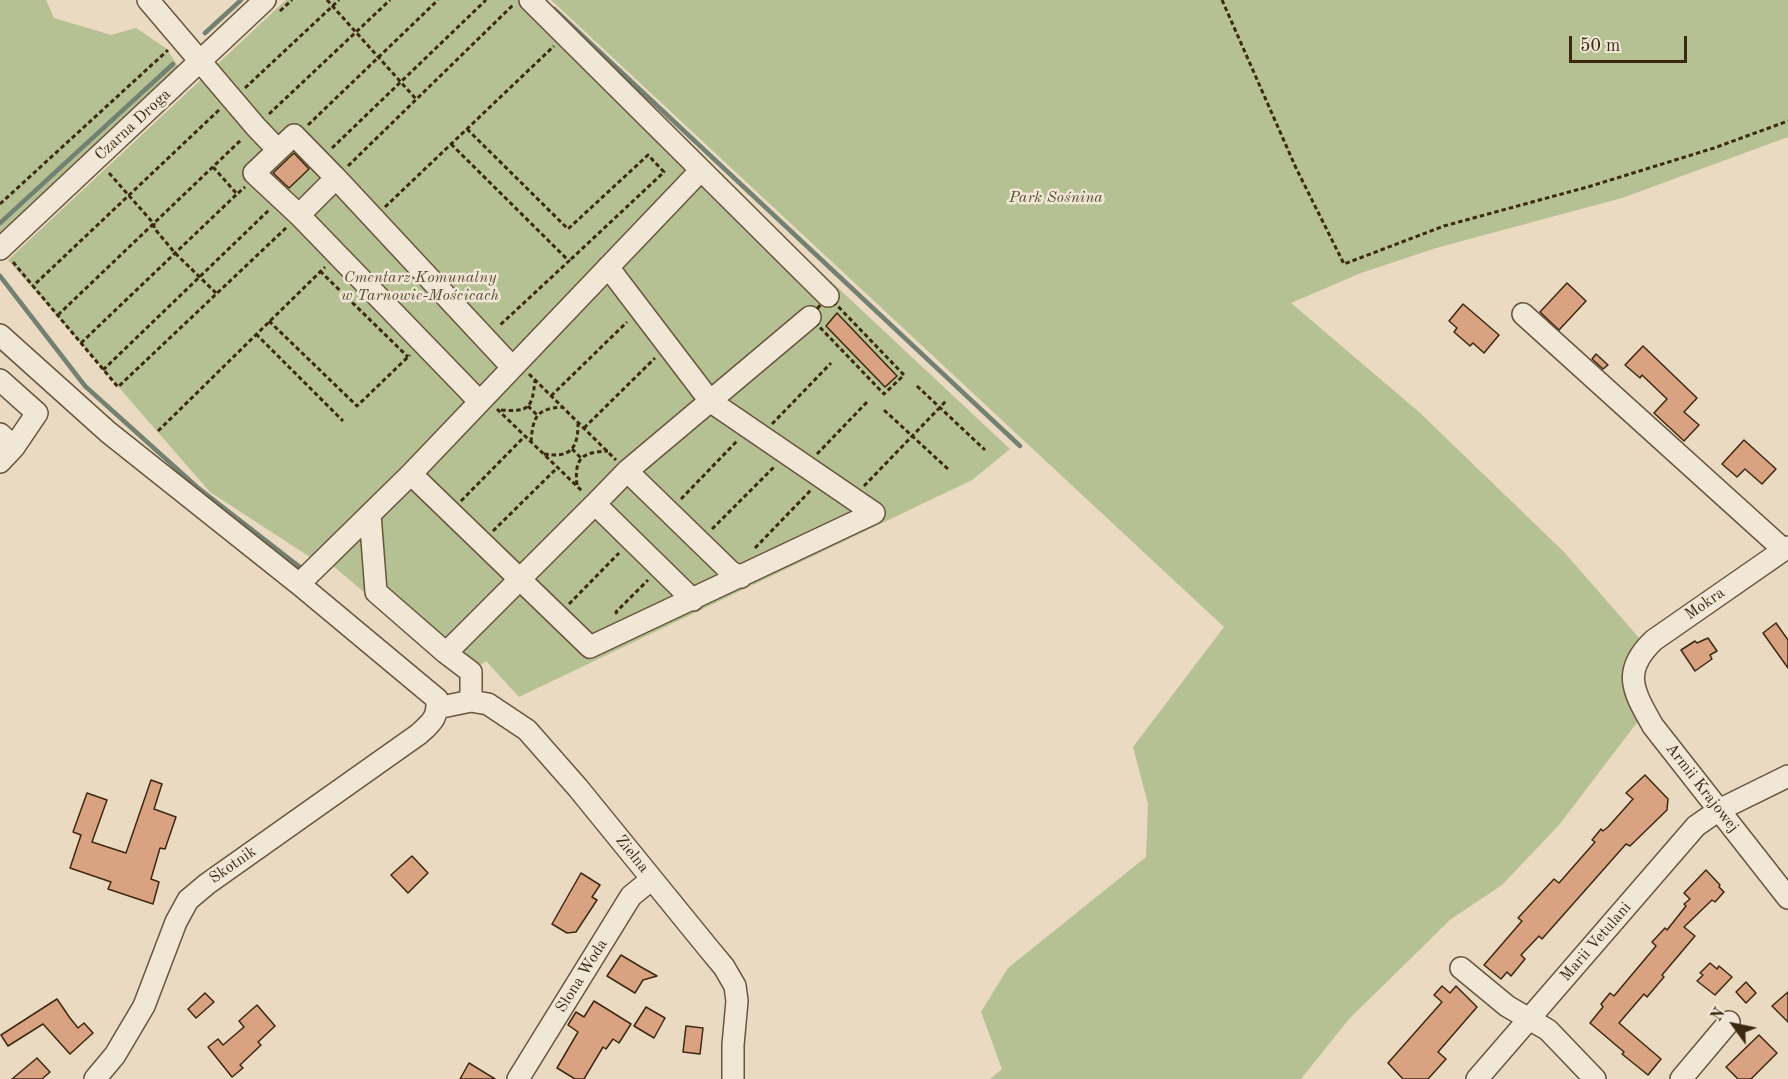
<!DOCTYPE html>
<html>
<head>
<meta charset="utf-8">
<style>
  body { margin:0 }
  #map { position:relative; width:1788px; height:1079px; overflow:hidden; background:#e9dac1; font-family:"Old Standard TT",serif }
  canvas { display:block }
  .north { position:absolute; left:1704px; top:995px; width:60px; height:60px; -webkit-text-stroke:4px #f1e7d7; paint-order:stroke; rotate:303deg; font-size:16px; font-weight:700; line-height:24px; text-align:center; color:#3d2910 }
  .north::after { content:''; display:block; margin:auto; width:21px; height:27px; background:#3d2910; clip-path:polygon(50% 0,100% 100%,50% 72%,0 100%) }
  .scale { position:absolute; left:1569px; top:36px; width:118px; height:27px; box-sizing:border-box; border:3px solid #3d2910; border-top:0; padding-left:8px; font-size:18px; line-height:21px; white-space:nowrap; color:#3d2910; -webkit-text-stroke:4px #f1e7d7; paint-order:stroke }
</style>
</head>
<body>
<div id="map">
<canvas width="1788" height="1079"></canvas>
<div class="north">N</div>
<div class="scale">50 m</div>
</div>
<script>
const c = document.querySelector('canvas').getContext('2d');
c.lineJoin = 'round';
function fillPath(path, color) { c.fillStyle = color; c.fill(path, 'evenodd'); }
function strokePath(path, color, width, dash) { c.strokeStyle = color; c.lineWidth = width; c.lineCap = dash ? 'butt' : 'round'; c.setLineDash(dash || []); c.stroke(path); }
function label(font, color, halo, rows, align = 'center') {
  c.font = font + ' "Old Standard TT",serif'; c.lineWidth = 5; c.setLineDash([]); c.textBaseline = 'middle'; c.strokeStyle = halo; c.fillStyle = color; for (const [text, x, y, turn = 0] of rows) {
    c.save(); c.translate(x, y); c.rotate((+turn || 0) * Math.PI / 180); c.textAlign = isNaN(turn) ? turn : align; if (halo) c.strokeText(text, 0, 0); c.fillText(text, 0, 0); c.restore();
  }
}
fillPath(new Path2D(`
  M0,0H46L54,18L111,35L136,28L167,49L180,70L47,195L0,234Z
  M286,0H535L648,110L1010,449L972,480L519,697L486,661L464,677L318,553L313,559L210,492L8,260Z
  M551,0H1788V137L1622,198L1436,248L1361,273L1291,303L1419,412L1564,552L1647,647L1640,653L1645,712L1559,825L1502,885L1451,919L1349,1019L1301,1079H990L1002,1069L981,1012L1008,968L1146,857L1148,804L1133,747L1224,627Z`), '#b5c093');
strokePath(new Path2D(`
  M554,9L1020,446
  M205,33L241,0
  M0,223L173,64
  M0,276L85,386L197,487L305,571`), '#738172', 4.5);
const building = new Path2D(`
  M294,153L309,169L289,188L273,173Z
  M1567,283L1586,301L1559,330L1540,312Z
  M1463,304L1499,335L1484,353L1473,343L1470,346L1454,332L1457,328L1449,321Z
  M837,313L897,376L885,387L826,326Z
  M1643,346L1697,398L1684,412L1699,425L1684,441L1654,413L1667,399L1642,375L1640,378L1625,365Z
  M1596,354L1608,365L1603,369L1592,359Z
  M1744,440L1776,469L1762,484L1745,469L1737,477L1722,464Z
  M1776,623L1788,640V668L1763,633Z
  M1708,638L1717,651L1710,655L1712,659L1695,671L1681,650L1695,641L1697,643Z
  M1645,775L1668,799L1667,810L1630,846L1626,844L1542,939L1539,936L1521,955L1525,959L1511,976L1507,972L1501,979L1484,965L1522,921L1518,918L1554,879L1559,883L1595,842L1592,840L1601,829L1603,831L1608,827L1633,799L1626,793Z
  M151,780L162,784L154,809L176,817L165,849L160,848L151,879L159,882L153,904L108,889L111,882L70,868L81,835L73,832L87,793L107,800L92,842L126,853Z
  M412,856L428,873L408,893L391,875Z
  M1706,870L1720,885L1719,887L1724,892L1715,902L1712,900L1684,927L1695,936L1662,975L1664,977L1647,997L1644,994L1619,1023L1661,1059L1648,1075L1622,1054L1624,1052L1590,1023L1603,1007L1601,1004L1610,993L1614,996L1656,946L1652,942L1665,928L1667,930L1686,906L1684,904L1690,899L1684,893Z
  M581,873L600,885L592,897L597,900L576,932L567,933L552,924Z
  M621,955L641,967L657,976L643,980L635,993L607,976Z
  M1710,963L1717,969L1719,966L1732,977L1715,995L1697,981L1703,975L1700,973Z
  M1746,982L1756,993L1746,1003L1736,992Z
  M1442,986L1450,993L1456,986L1477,1007L1438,1052L1446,1059L1428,1079H1403L1388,1063L1442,1002L1434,995Z
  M1788,992V1022L1772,1006Z
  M205,993L214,1002L196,1018L188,1009Z
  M57,999L70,1018L78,1028L84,1023L93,1033L70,1054L43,1024L8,1046L1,1035Z
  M594,1001L631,1024L619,1043L613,1039L606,1049L603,1047L584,1079H575L557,1068L578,1032L568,1025L576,1012L584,1017Z
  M257,1005L275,1026L258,1042L261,1045L240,1065L243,1068L232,1077L208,1047L218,1039L223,1045L244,1027L239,1021Z
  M646,1007L665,1018L654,1038L634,1026Z
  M686,1026L703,1028L700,1054L683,1052Z
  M1759,1035L1777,1053L1751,1079H1738L1726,1067Z
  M37,1058L50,1072L42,1079H12Z
  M469,1063L495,1079H460Z`);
fillPath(building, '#d9a281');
strokePath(building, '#3d2910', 1.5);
const minor = new Path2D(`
  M148,0L256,127L278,150
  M530,0L828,296
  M336,178L512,367
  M299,215L254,173L294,135L336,178L299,215L479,401
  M0,249L265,0
  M1523,314L1784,550
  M0,335L108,432L299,584L437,699C438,718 432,722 419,734L207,884L188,900L176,922L144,1006L115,1055L95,1079
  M0,380L37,413L14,447
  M0,434L14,447L0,462
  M627,471L595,504L693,600
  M411,474L590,647L874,513L710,401L608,267
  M370,514L376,592L446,653L471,672V701
  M1788,547L1654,640C1621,671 1633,691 1653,726L1788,898
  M741,577L731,572L627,471L810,317
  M299,584L411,474L701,170
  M446,653L595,504
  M437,708L471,701L488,704L527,730L578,788L709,949L724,967L735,986L737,1001L733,1045V1079
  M1461,968L1507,1006L1548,1030L1595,1079
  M518,1079L631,896L652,879
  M1477,1079L1696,826L1719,810L1788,776
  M1681,1079L1729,1022`);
strokePath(minor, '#68553c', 24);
strokePath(new Path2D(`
  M327,0L416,99
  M1222,0L1296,168L1344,264L1444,226L1591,186L1714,148L1788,121
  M280,11L292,0
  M245,88L339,0
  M219,110L33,286L118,387L287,227
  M269,114L390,0
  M308,125L438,0
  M467,129L568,229L648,155L664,172L569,261
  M451,144L569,261L499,326
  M332,148L486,0
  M348,166L513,5
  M213,167L237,194L245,187
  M109,173L154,224V228L175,253L216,293
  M0,204L168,50
  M385,207L554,46
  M13,262L33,286
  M320,271L408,357
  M828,296L904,375L884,394L810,317Z
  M58,315L242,139
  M269,321L357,406L410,355
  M256,334L343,421
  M81,343L237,194
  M103,370L269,210
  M529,374L616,460
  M917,386L985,450
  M551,396L627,322
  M528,406L537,415
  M497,409L583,492
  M501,410C529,412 532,409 535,380
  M884,410L949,470
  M772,424L831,363
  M584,428L655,358
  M158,431L325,267
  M531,442C533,417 536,409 562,407
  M572,449L581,458
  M544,454C570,458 578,449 578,424
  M817,454L868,401
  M577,485C574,458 582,452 608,451
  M864,486L947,400
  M681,499L737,441
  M461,501L525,436
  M712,529L775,466
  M493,531L557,468
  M755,548L811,490
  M569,604L619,553
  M617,614L616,612L648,580`), '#3d2910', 3, [4.5, 3]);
strokePath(minor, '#f1e7d7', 21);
label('16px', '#3d2910', '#f1e7d7', [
  ["Czarna Droga",133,125,-43],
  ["Mokra",1705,604,-35],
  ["Armii Krajowej",1702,788,52],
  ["Zielna",632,854,51],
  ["Skotnik",233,865,-35],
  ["Marii Vetulani",1596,942,-49],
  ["Słona Woda",582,976,-58]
]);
label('italic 16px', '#5b4f31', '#f1e7d7', [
  ["Park Sośnina",1056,198],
  ["Cmentarz Komunalny",420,278],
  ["w Tarnowie-Mościcach",420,296]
]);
</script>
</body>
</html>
